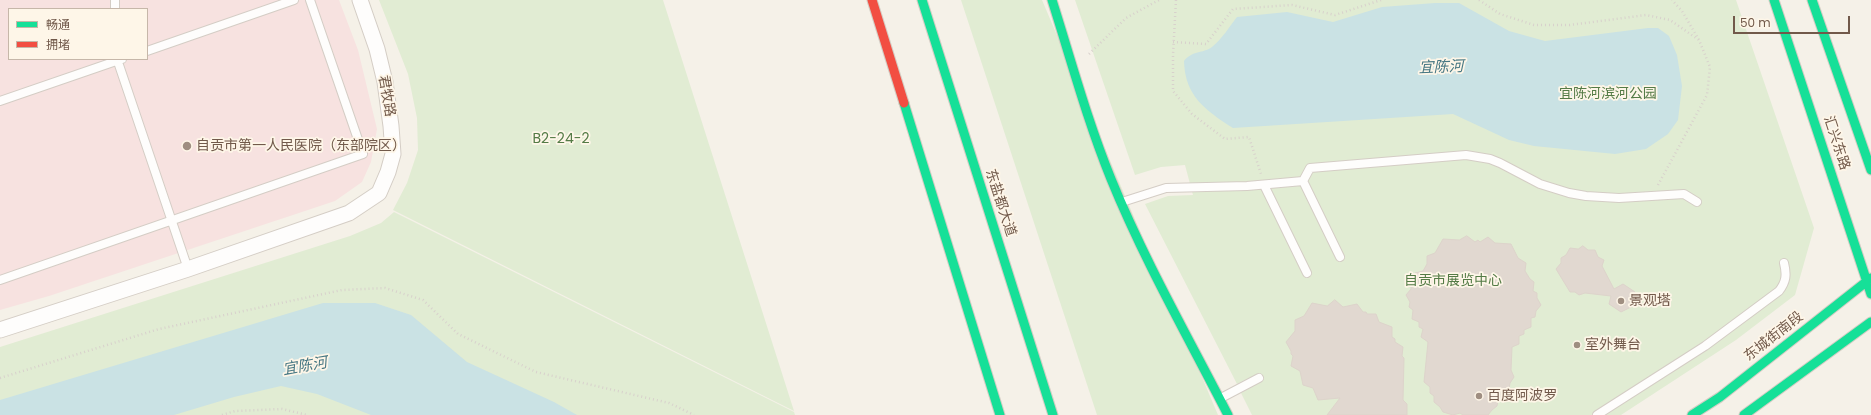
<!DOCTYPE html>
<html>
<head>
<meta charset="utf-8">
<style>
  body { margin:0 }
  #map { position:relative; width:1871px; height:415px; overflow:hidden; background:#f5f1e8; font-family:Poppins,"Noto Sans SC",sans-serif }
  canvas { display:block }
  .legend { position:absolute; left:8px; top:8px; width:140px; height:52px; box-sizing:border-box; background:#fef6e8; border:1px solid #c6b7a9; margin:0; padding:5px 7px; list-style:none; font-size:12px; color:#71594a }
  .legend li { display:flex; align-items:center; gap:8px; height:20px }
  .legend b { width:20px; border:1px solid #c6b7a9 }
  .scale { position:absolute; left:1733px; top:16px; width:117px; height:18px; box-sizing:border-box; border:2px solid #71594a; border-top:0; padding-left:5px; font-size:12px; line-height:14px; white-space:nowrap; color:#71594a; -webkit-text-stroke:3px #fef6e8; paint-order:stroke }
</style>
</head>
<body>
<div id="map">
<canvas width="1871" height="415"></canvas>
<ul class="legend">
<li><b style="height:5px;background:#16e098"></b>畅通</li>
<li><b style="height:5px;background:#f24e42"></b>拥堵</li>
</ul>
<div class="scale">50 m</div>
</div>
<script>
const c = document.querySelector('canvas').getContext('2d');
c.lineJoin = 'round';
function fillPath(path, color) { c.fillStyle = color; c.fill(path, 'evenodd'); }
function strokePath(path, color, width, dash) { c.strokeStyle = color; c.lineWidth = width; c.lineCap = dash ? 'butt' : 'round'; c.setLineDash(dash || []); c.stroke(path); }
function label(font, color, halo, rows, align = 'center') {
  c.font = font + ' Poppins,"Noto Sans SC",sans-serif'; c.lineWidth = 3.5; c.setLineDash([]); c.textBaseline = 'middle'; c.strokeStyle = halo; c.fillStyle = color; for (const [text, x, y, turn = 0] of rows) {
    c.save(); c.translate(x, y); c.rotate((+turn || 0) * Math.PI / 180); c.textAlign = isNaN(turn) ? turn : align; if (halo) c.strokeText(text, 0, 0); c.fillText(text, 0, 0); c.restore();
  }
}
fillPath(new Path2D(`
  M0,0H339L358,50L377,129L371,162L362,182L335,201L49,296L0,310ZM9,9H147V59H9Z`), '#f7e2e0');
fillPath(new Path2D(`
  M379,0H663L794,411L393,210L407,183L418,150L417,118L408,74Z
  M961,0H1042L1218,415H1097Z
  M1075,0H1736L1814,228L1795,295L1736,340L1621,415H1252L1241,393L1248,389L1245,380L1237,384L1145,204L1168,196L1193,195L1185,165L1161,167L1135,175Z
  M394,212L794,412L795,415H0V347L350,236L381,223Z`), '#e1ecd3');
fillPath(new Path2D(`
  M1435,3H1459L1509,31L1545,41L1648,28H1658L1669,36L1677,55L1682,86L1678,120L1668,134L1646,149L1615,154L1534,146L1509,140L1453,114L1233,128C1205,110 1185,96 1184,61C1193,50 1202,54 1212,47C1222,39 1230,26 1237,17L1287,12L1333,22L1382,7Z
  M323,303H375L411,315L467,362L554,402L577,415H371L317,394L281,386L234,397L174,415H0V400Z`), '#cae2e4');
const building = new Path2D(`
  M1467,236L1475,242L1478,240L1480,242L1488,237L1495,243L1511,244L1518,258L1526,263L1525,271L1530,279L1534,282L1533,291L1537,293V298L1541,305L1536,311L1535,317L1531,318V327L1524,330V334L1519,336V344L1512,347L1511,370L1514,377L1510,383L1509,389L1505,391L1504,398L1498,401L1497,406L1492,410L1488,415H1463L1460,413L1453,415L1443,412L1440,407L1434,402V396L1430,393V387L1424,382L1428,342L1421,337L1423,329L1419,327V322L1412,319L1413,310L1409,307L1410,302L1406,295L1411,289V284L1415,283V273L1423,271L1427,264V256L1435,253L1443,239L1459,240Z
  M1583,246L1588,250H1595L1598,257L1604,260L1602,266L1614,289L1623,284L1635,292L1633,306L1621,312L1609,304L1611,296L1585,293L1579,295L1575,292H1570L1556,269L1561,263V258L1566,255L1570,248L1578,249Z
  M1335,300L1343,307L1357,304L1363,312H1366L1367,314H1376L1379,322L1392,327V337L1395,339V342L1403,347L1402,356L1404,358L1403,400L1407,404V415H1327L1340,398L1318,400L1313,388L1303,385L1300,371L1291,366L1293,356L1291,354V351L1286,342L1295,331V320L1304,316L1312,303L1327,306Z`);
fillPath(building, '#e1d8d0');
strokePath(building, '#ddd4cb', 1);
const lane = new Path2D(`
  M115,0V9
  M147,51L294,0
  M117,59L188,269
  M0,101L122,59
  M1264,185L1307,273
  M1122,202L1166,188L1247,186L1303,181
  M1340,257L1303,181L1310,168L1466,155L1490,159L1500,163L1540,184L1569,193L1586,196L1619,198L1684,194L1697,202
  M0,280L363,154L310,0
  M1221,398L1259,378
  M1597,415L1705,346L1779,291C1786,282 1787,275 1784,263`);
const street = new Path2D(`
  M0,330L188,269L349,213L379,193L388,172L393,154L391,126L385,82L377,49L360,0`);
const fast = new Path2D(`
  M922,0L1053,415
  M1052,0C1071,60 1087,120 1111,179C1144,260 1188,337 1228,415
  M1774,0L1871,294
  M1812,0L1871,170
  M904,103L1000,415
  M1692,415L1720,397L1871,278
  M1744,415L1871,322`);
const jam = new Path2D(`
  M872,0L904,103`);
strokePath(lane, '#d4cdc5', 10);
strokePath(street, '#d4cdc5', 17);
strokePath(fast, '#d4cdc4', 11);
strokePath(jam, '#d4cdc4', 11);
strokePath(new Path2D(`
  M1176,0L1173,55V91L1192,114L1225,139L1249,137L1261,174
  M1479,0L1500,14L1534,25H1570L1646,15L1670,20L1699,40
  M1173,42L1206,44L1233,9L1292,5L1335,15L1381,0
  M1089,54L1126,18L1159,0
  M1658,185L1707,95L1710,67L1699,40L1682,11L1672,0
  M0,378L159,329L342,290L385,288L423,300L458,334L536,372L669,403L694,415
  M222,415L235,411L282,409L307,415`), '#d8d1cc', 2.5, [1, 3]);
strokePath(lane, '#fefdfc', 8);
strokePath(street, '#fefdfc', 15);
strokePath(fast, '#16e098', 9);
strokePath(jam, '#f24e42', 9);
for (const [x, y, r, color] of [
  [187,146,5,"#9f8e81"],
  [1621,301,4,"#9f8e81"],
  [1577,345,4,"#9f8e81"],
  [1479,396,4,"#9f8e81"]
]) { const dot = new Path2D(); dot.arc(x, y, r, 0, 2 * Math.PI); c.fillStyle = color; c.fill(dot); strokePath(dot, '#fef6e8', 1.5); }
label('14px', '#547b46', '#fef6e8', [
  ["宜陈河滨河公园",1608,94],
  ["B2-24-2",561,139],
  ["自贡市展览中心",1453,281]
]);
label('14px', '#71594a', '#fef6e8', [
  ["君牧路",386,96,80],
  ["汇兴东路",1836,143,72],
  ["东盐都大道",1000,203,72],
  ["东城街南段",1774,337,-38]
]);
label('14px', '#71594a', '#fef6e8', [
  ["自贡市第一人民医院（东部院区）",196,146],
  ["景观塔",1629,301],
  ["室外舞台",1585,345],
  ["百度阿波罗",1487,396]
], 'left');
label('italic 15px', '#467783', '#fef6e8', [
  ["宜陈河",1441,68,-2],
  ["宜陈河",305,367,-10]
]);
</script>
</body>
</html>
